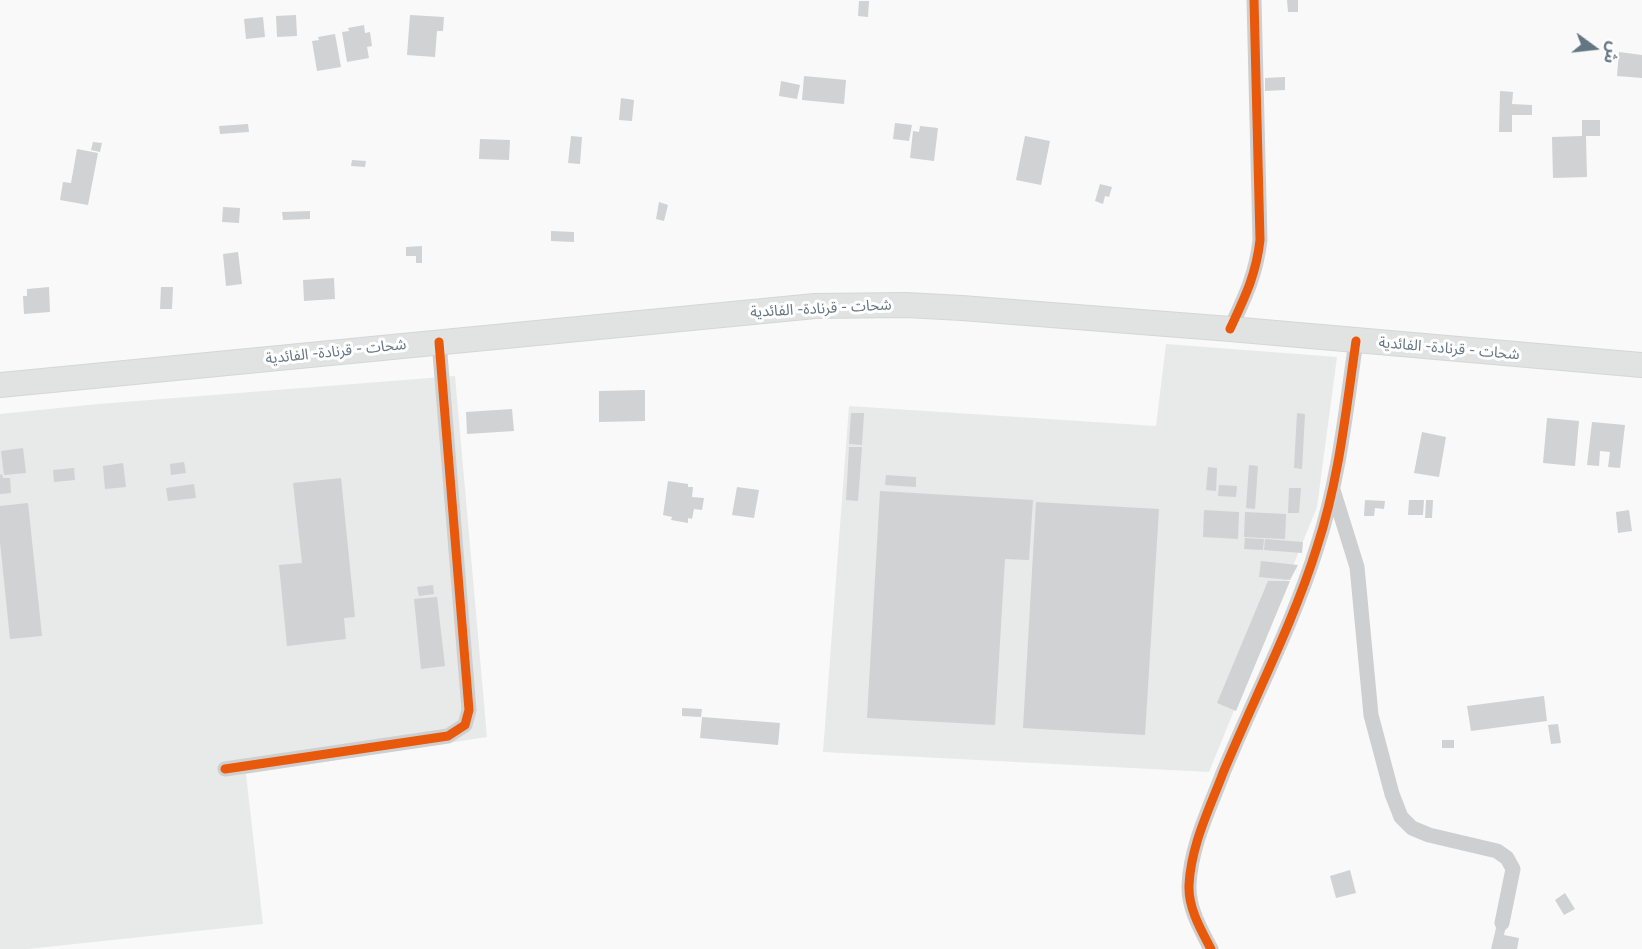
<!DOCTYPE html>
<html>
<head>
<meta charset="utf-8">
<style>
  body { margin:0 }
  #map { position:relative; width:1642px; height:949px; overflow:hidden; background:#f9f9f9; font-family:"Fira Sans","Noto Sans Arabic",sans-serif }
  canvas { display:block }
  .north { position:absolute; left:1564px; top:18px; width:60px; height:60px; -webkit-text-stroke:4px #fff; paint-order:stroke; rotate:105deg; font-size:16px; font-weight:700; line-height:24px; text-align:center; color:#657683 }
  .north::after { content:''; display:block; margin:auto; width:21px; height:27px; background:#657683; clip-path:polygon(50% 0,100% 100%,50% 72%,0 100%) }
</style>
</head>
<body>
<div id="map">
<canvas width="1642" height="949"></canvas>
<div class="north">ش</div>
</div>
<script>
const c = document.querySelector('canvas').getContext('2d');
c.lineJoin = 'round';
function fillPath(path, color) { c.fillStyle = color; c.fill(path, 'evenodd'); }
function strokePath(path, color, width, dash) { c.strokeStyle = color; c.lineWidth = width; c.lineCap = dash ? 'butt' : 'round'; c.setLineDash(dash || []); c.stroke(path); }
function label(font, color, halo, rows, align = 'center') {
  c.font = font + ' "Fira Sans","Noto Sans Arabic",sans-serif'; c.lineWidth = 6; c.setLineDash([]); c.textBaseline = 'middle'; c.strokeStyle = halo; c.fillStyle = color; for (const [text, x, y, turn = 0] of rows) {
    c.save(); c.translate(x, y); c.rotate((+turn || 0) * Math.PI / 180); c.textAlign = isNaN(turn) ? turn : align; if (halo) c.strokeText(text, 0, 0); c.fillText(text, 0, 0); c.restore();
  }
}
fillPath(new Path2D(`
  M1166,344L1337,357L1317,507L1209,772L823,752L849,406L1156,426Z
  M455,376L487,737L246,774L263,924L28,949H0V414L98,404Z`), '#e8e9e9');
fillPath(new Path2D(`
  M1287,0H1298V12H1288Z
  M859,1H869L868,17L858,16Z
  M296,15L297,36L277,37L276,16Z
  M410,15L444,17L443,31H437L435,57L407,55Z
  M263,17L265,37L246,39L244,19Z
  M364,25L365,33L370,32L372,46L367,47L369,58L347,62L342,32L349,31L348,28Z
  M335,34L341,67L317,71L312,41L319,40L318,37Z
  M1619,52L1642,55V78L1617,76Z
  M804,76L846,80L844,104L802,100Z
  M1285,77V90L1265,91V78Z
  M781,81L800,85L797,99L779,96Z
  M1500,91L1513,92L1512,104L1532,105V115H1512V132H1499Z
  M621,98L634,100L632,121L619,120Z
  M1582,120H1600V136H1586L1587,177L1553,178L1552,137L1582,136Z
  M895,123L912,125L909,141L893,139Z
  M248,124L249,132L220,134L219,126Z
  M920,126L938,128L934,161L910,158L913,131L919,132Z
  M571,136L582,137L580,164L568,163Z
  M1025,136L1050,141L1041,185L1016,180Z
  M480,139L510,140L509,160L479,159Z
  M93,142L102,143L100,152L91,150Z
  M77,149L98,153L88,205L60,200L63,182L71,183Z
  M352,160L366,161L365,167L351,166Z
  M1100,184L1112,187L1109,197L1105,196L1103,204L1095,201Z
  M659,202L668,205L664,221L656,219Z
  M223,207L240,208L239,223L222,222Z
  M310,211V219L283,220L282,212Z
  M551,231L574,232V242L551,241Z
  M422,246V263H416V256H406V247Z
  M238,252L242,284L226,286L223,254Z
  M334,278L335,299L304,301L303,280Z
  M49,287L50,312L24,314L23,296H27V289Z
  M161,287H173L172,309H160Z
  M645,390V421L599,422V391Z
  M512,409L514,431L467,434L466,412Z
  M851,413H864L862,445L849,444Z
  M1297,413L1305,414L1302,469L1294,468Z
  M1547,418L1579,421L1575,466L1543,463Z
  M1592,422L1625,425L1620,468L1608,467L1610,452L1600,451L1599,466L1587,465Z
  M1422,432L1446,437L1439,477L1414,473Z
  M849,447H862L858,501L846,500Z
  M23,448L26,473L4,475L1,451Z
  M184,462L186,473L171,475L170,464Z
  M123,463L126,487L105,489L103,466Z
  M1249,465L1258,466L1255,509L1246,508Z
  M1208,467L1217,468L1216,491L1206,490Z
  M74,468L75,480L54,482L53,470Z
  M2,474L3,478H10L11,493L0,494V475Z
  M886,475L916,477V487L885,485Z
  M341,478L355,617L344,618L346,639L287,646L279,565L302,563L293,483Z
  M668,481L688,484V487H693L692,497L704,498L702,510L694,509L692,519L688,518V523L671,520L672,517L663,515Z
  M194,484L196,498L168,501L166,488Z
  M1219,485L1237,486L1236,497L1218,496Z
  M737,487L759,490L754,518L732,515Z
  M1289,488H1301L1299,513H1288Z
  M880,491L1033,500L1029,560L1005,559L995,725L867,718Z
  M1365,500L1385,501L1384,509L1375,508L1374,516H1364Z
  M1409,500H1424L1423,515H1408Z
  M1426,500H1433L1432,518H1425Z
  M1036,502L1159,509L1145,735L1023,728Z
  M28,503L42,636L10,639L0,542V506Z
  M1204,510L1239,512L1238,539L1203,537Z
  M1629,510L1632,531L1618,533L1616,512Z
  M1245,512L1286,514L1285,539L1244,537Z
  M1245,538L1264,539L1263,550L1244,549Z
  M1265,539L1303,542L1302,553L1264,550Z
  M1261,561L1298,565L1290,580L1259,577Z
  M1268,581H1290L1236,711L1217,703Z
  M433,585L434,594L419,596L417,587Z
  M437,597L445,666L421,669L414,599Z
  M1544,696L1547,721L1471,731L1467,706Z
  M682,708L702,709L701,717L682,716Z
  M702,717L780,723L778,745L700,738Z
  M1558,724L1561,743L1551,744L1548,725Z
  M1442,740H1454V748H1442Z
  M1350,870L1356,893L1336,898L1330,876Z
  M1565,893L1575,909L1564,915L1555,900Z
  M1497,924L1506,926L1504,935L1519,938L1517,949H1491Z`), '#d0d2d3');
const primary = new Path2D(`
  M0,385L815,306L906,305L962,308L1230,329L1642,365`);
strokePath(primary, '#d5d6d7', 26);
strokePath(new Path2D(`
  M1230,329C1245,297 1256,275 1260,240L1254,0
  M1333,490L1357,567L1371,715L1392,794L1401,817L1412,828L1429,835L1497,851L1507,858L1513,869L1502,923
  M225,769L448,736L465,725L469,710L439,342
  M1211,949C1201,930 1188,908 1189,885C1191,845 1209,810 1223,773C1254,698 1293,624 1317,547C1339,480 1346,410 1356,341`), '#cecfd0', 15);
strokePath(primary, '#e1e2e2', 24);
strokePath(new Path2D(`
  M1230,329C1245,297 1256,275 1260,240L1254,0
  M225,769L448,736L465,725L469,710L439,342
  M1211,949C1201,930 1188,908 1189,885C1191,845 1209,810 1223,773C1254,698 1293,624 1317,547C1339,480 1346,410 1356,341`), '#e8590c', 9);
label('15px', '#657683', '#fff', [
  ["شحات - قرنادة- الفائدية",821,309,-3],
  ["شحات - قرنادة- الفائدية",1449,349,5],
  ["شحات - قرنادة- الفائدية",336,352,-6]
]);
</script>
</body>
</html>
